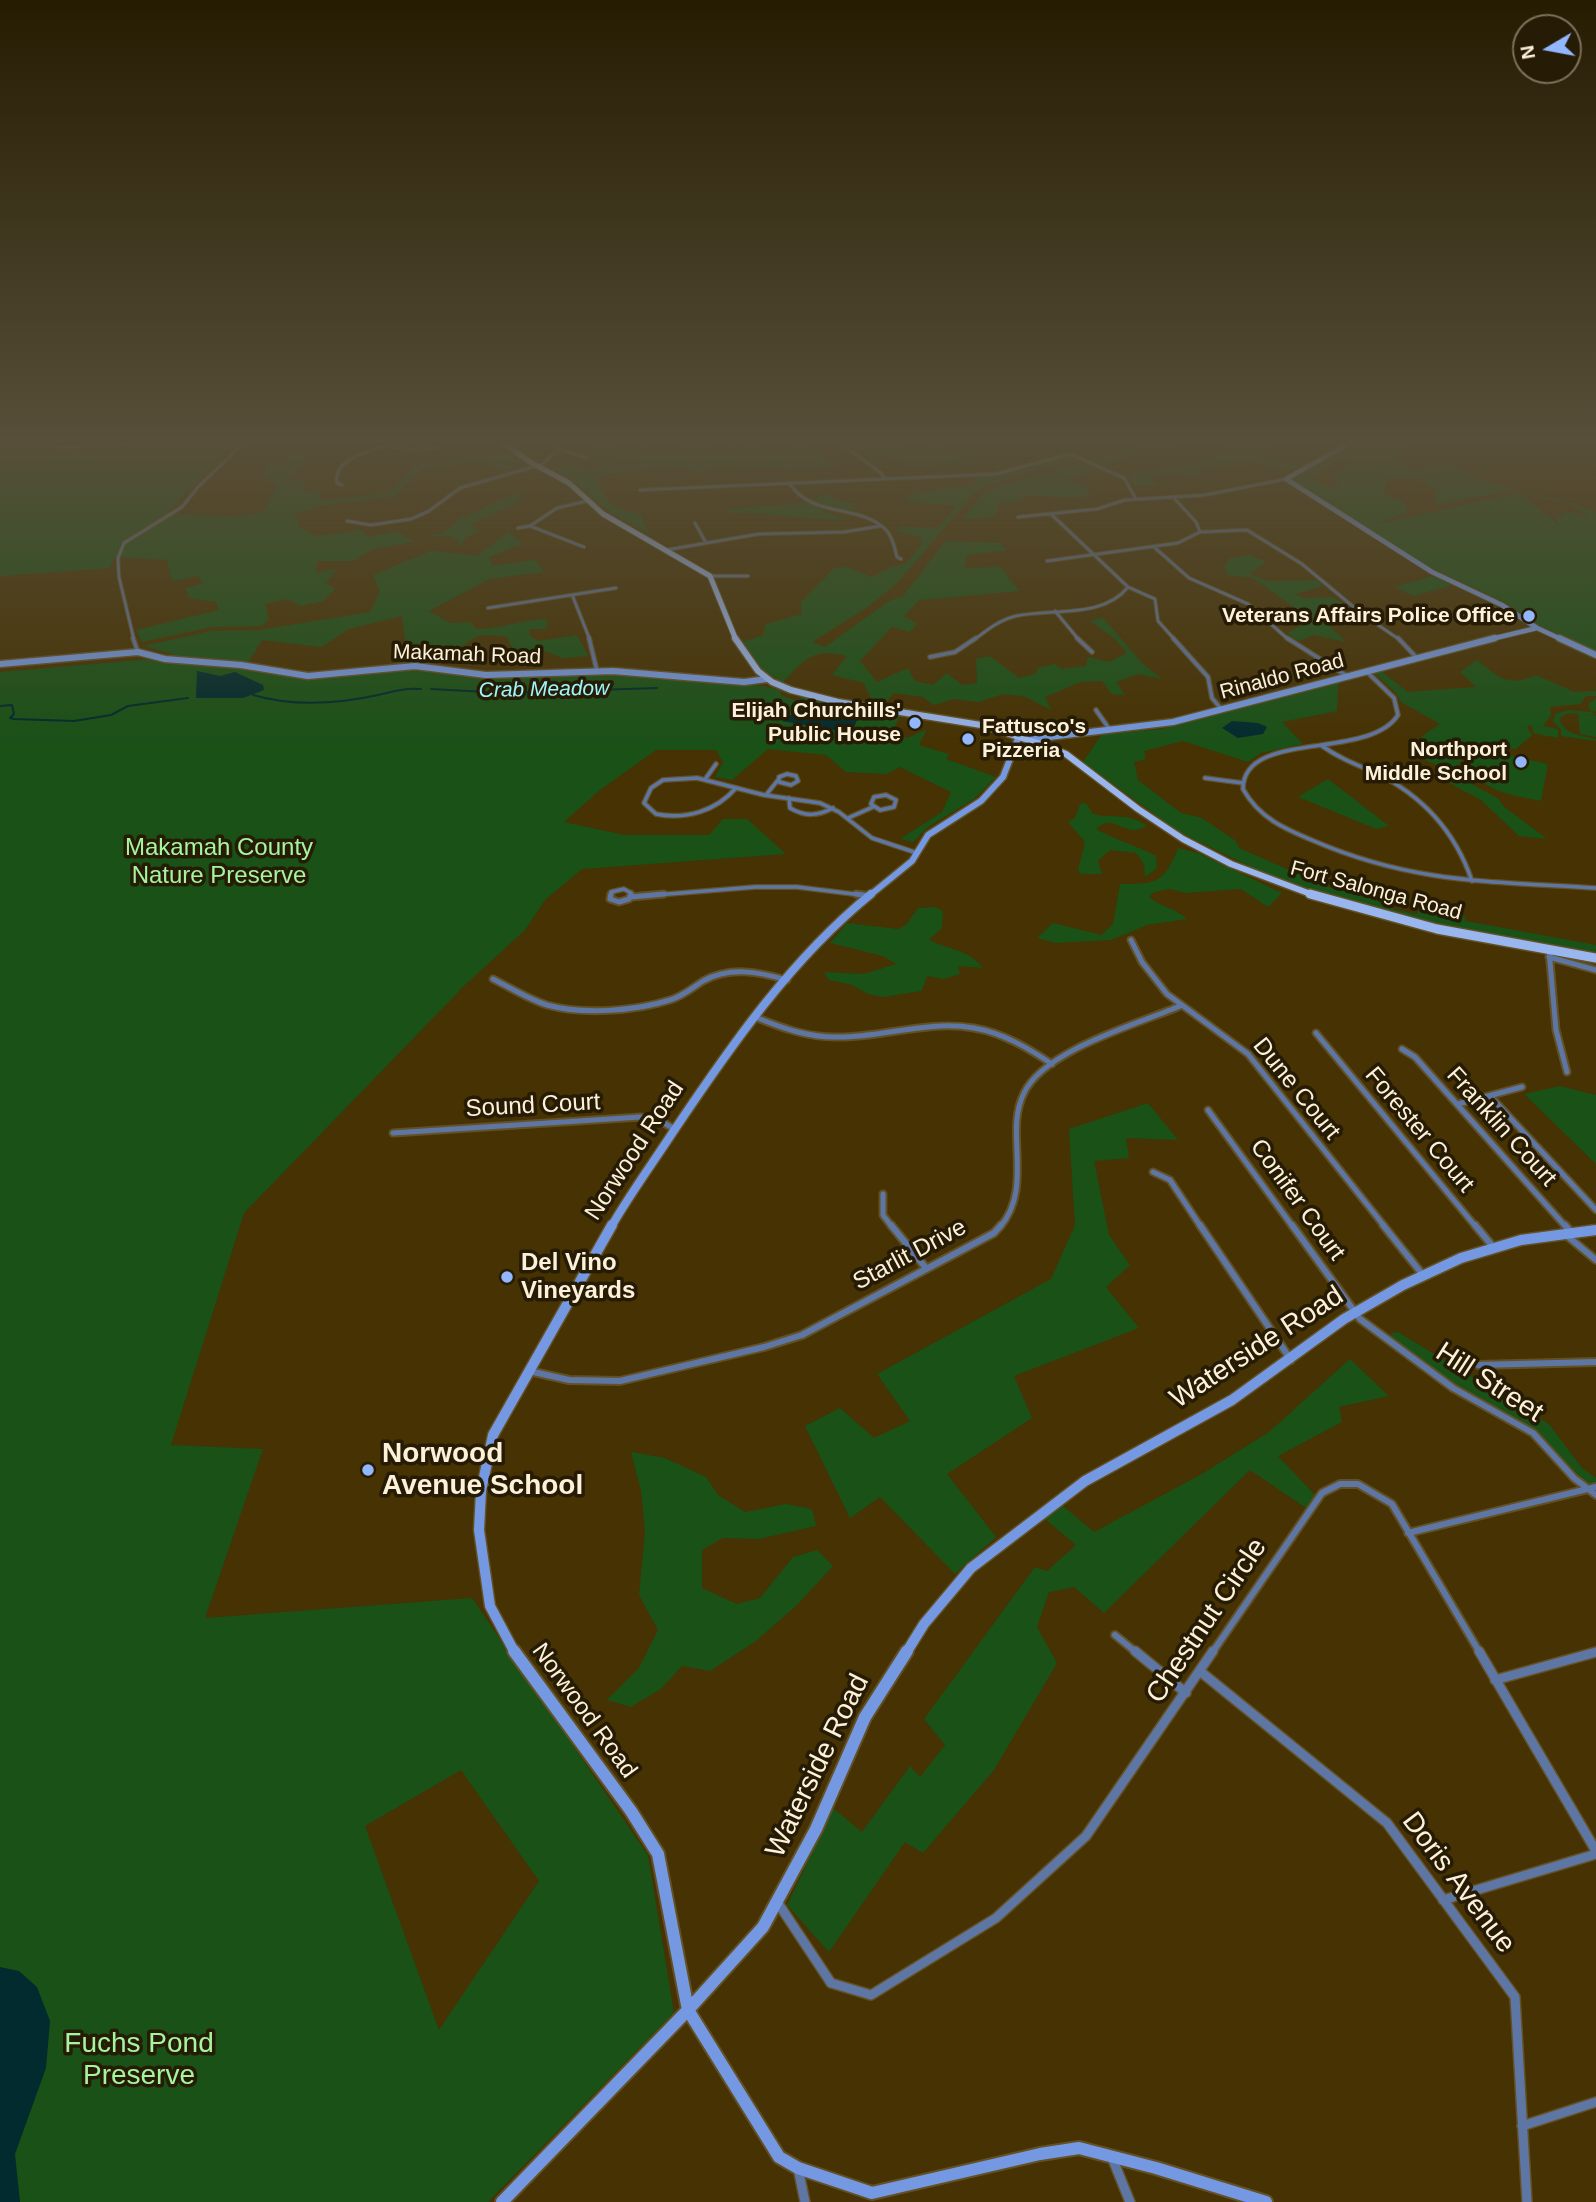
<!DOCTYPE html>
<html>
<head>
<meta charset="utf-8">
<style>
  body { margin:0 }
  #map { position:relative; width:1596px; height:2202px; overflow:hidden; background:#463203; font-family:Helvetica,sans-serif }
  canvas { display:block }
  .north { position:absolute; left:1512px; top:14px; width:70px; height:70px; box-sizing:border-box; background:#261b04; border:2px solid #7c715a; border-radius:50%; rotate:260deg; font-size:19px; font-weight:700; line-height:28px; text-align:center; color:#fef1da }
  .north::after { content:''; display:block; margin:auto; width:24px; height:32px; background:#93b7fd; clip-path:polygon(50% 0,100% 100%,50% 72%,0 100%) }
</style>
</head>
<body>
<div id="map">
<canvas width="1596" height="2202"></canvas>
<div class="north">N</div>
</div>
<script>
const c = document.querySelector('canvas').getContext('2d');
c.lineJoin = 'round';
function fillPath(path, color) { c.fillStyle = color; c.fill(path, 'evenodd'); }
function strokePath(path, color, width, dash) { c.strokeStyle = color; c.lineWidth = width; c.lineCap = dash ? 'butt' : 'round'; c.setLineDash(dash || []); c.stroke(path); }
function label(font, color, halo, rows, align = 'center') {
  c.font = font + ' Helvetica,sans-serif'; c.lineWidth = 7; c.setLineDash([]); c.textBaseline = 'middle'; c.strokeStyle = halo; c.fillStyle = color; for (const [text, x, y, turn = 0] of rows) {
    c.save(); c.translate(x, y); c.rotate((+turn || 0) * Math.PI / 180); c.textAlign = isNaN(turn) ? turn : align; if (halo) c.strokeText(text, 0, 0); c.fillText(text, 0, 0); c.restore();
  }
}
fillPath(new Path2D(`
  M0,440H32L51,448L81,450L238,440L166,514L235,516L262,513L277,486L263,475L270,464L287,459L296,449L311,451L290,481H304L303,491L318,492L320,501L386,493L397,486L414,465L504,452L514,458L518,467L500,470L483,460L421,469L395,496L321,506L295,513L300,527L316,536L361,530L368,537L397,531L414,542L373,549L353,561H317L316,573L337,569L326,583L335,589L323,601L300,606L288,599L265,604L269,620L261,626L211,627L142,642L136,630L219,610L216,602L189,598L186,588L202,584L199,576L172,581L167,560L115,557L110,568L0,576Z
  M600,440H605C615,457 633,456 651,454L636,440H641C655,455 666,455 685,452V448L677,443L657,440H727L713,444L707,448C728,454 732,453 750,445L781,452L790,447L788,440C806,440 822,459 838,467L799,469L720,466L697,472L685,468L647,469L597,475C603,503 614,509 641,514L649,534L610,512L568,477L551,467L576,466L588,471L597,468L602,460L613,462L619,467L636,466L637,462L632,460L590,456L596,453L591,444Z
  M890,440C918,463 939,430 957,457L990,461L933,464L917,468L884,455L856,452L841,440Z
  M1159,440H1197L1125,457L1106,467L1090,460Z
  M1200,440H1282L1254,454L1269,460L1302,464L1288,471L1261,463L1203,467L1200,475C1182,477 1168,471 1150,476L1157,486H1134L1129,474L1204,462L1232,449Z
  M1361,440H1408L1404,452L1394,457L1409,471C1427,472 1437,463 1448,464L1486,482L1575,504L1596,513V651L1539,626L1506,603L1425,565L1294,482V477L1361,443ZM1344,458V461L1350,463L1335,476L1339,482L1333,490L1313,479L1335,460ZM1393,477L1419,479L1436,489V505L1513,490L1572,505L1591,517L1568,512L1555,517L1560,526L1519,493L1373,525L1408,512L1404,502L1383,494L1387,479Z
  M1068,456L1073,459L987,485L974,493L898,582L869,606L812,642L825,647L889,601L903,596L946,541L1000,543L1007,550L967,555L964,568L1001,567L1019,591L919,600L904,616L917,624L910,632L892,627L860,661L877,682L908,668L915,681L933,685L947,673L962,685L977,683L976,659L990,656L1019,678L1035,674L1038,668L1055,664L1062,669L1086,666L1088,657L1109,662L1127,653L1115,639L1090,621L1103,618L1143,664L1162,679L1138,674L1116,682L1125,695L1112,694L1102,681L1080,682L1045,697L1051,710L1024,696L1003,694L978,702L954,699L934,705L923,697L894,693L882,706L874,705L864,683L832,675L847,656C812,648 806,658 783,682L762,670L743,642L763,635L766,624L802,614L801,602L834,568L847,567L872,577L891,567L906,564L922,544L920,537L896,531L900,526L937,529L956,506L910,502L908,495C920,494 930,491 943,488C955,485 965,490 978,484L973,476L1010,473Z
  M1082,463L1097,470L1066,480L1086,486L1091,495C1067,500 1045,494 1021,496L1023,500L1000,503L994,517L963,519L981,495L990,489Z
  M520,492L519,500L505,509L472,523L478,532L466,537L459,547L458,540L448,536H429L445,532L459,519Z
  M826,494L839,501L854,504L857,509C846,514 833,506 821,510L847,520C807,520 772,512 732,513L726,510L806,503Z
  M509,532L522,544L489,557L492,566L535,560L544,572L489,579L429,611L450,623L470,622L477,629C499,629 520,621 543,619L548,622L546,629H530L529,635L538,641L577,635L588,656L562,658L545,651L514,652L507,637C496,635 482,633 472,639C468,641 466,644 462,646C449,650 441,649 431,660L408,662L402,616L349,629L321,647L262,640L249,661L181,657L144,646L211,631L259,630L370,612L380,592L373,575L431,551L477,556Z
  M1250,555L1266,562L1249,574L1268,581L1317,580L1323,586L1295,594L1303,598L1332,597L1348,606L1322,605L1329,613L1320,617L1346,642L1314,635L1298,641L1287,633L1302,625L1273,617L1295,608L1253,578L1228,575L1224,568L1230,558Z
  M1433,576L1452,585L1414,596L1395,587Z
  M152,659L236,666L322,679L395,669H429L474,678L644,673L762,686L780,690L781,695L796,701L803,696L846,708L900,715L892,735L908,738L927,729L919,745L949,754L946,759L996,777L974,799L928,827L913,842L900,839L942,812L951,792L900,767L887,774L846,772L826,755L768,749L732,780L715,777L723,762L716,750H656L600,790L564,822L624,835H709L723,819H747L786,854L582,869L545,900L525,930L465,985L244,1213L171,1445L263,1449L205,1618L472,1598L648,1855L674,2013L488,2202H0V672ZM461,1770L539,1881L439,2030L365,1826Z
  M1477,660C1499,677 1507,688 1536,675L1574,692L1596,691V696H1586L1580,704L1550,707L1551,715L1543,726L1558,729V738L1533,733L1532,726L1529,725L1527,728L1532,735L1516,749L1474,747L1455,768L1472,784L1499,799L1503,806L1547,839L1519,836L1481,800L1451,784L1439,766L1409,754L1430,751L1421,737L1440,724L1401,702L1395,692L1372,671L1378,669L1408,692L1476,687L1460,672Z
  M1351,677L1338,685L1337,711L1282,722L1303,744L1261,753L1248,762L1183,741L1144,751L1146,759L1134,762L1138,780L1181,813L1202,818L1236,841L1239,848L1328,887L1383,895L1384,907L1417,914L1421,904L1462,911L1466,921L1596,945V952L1544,945L1382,912L1292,887L1179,832L1083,762L1102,734L1162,729Z
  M1596,698V711L1591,712L1596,715L1582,714L1596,716V737L1580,734L1578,713L1566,714L1559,719C1564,734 1582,736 1596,739V741L1561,736V730L1553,721L1555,714L1569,710L1591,712L1588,704Z
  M1476,748L1548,764L1541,801C1516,796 1473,791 1469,759Z
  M1328,779L1389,826L1376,829L1298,797Z
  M1086,803L1093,814C1115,819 1128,812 1147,826C1143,827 1139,830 1135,830C1120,830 1110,815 1096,829C1115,840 1136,845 1156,856L1157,868L1145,877L1144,864L1136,853L1110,850L1098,861L1102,874H1081L1078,870L1085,842L1068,822L1075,818L1080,804Z
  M1178,848L1198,853L1282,893L1268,907L1241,889L1186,893L1170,889L1154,892L1149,897C1161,907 1175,908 1187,919L1147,925L1111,940L1056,943L1037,938L1053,923L1101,935L1113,924L1120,884C1157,884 1164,883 1178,848Z
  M935,907L943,911L942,928L929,940C949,950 968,949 983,968L958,966L960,974L944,979L927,976L922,991L883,997L868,994L852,985L829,980L824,972L864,974L896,964L883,956L830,943L847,923L898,929L906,925L918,908Z
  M1560,1086L1596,1095V1164L1524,1094Z
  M1148,1103L1178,1140L1126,1138L1129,1158L1094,1161L1109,1235L1130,1265L1106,1287L1139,1328L1014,1376L1032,1418L947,1474L996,1537L955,1574L880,1497L850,1518L805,1426L840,1408L874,1438L910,1421L877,1374L1051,1279L1075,1225L1069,1129Z
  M1398,1332L1549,1424L1582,1468L1596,1478V1484L1588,1485L1535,1430L1436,1372L1389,1334Z
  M1350,1359L1389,1396L1339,1407L1342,1422L1278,1456L1316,1496L1306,1508L1250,1470L1104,1613L1074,1587L1049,1592L1037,1627L1057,1663L994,1770L923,1853L905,1842L829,1952L787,1905L833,1808L862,1832L910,1766L920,1777L945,1745L924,1719L1035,1567L1047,1571L1076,1545L1045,1519L1062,1505L1094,1532L1200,1475L1269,1432Z
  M631,1452L665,1458L706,1477L718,1495L745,1512L786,1504L812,1509L816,1526L759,1539L723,1538L702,1550V1588L737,1604L760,1598L793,1557L817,1550L833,1566L798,1604L756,1641L710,1671L682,1666L662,1688L631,1707L607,1700L639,1668L658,1630L639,1595L645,1532L641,1491Z`), '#195117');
fillPath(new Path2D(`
  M197,671L220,676L235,672L263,685L264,690L243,698H196Z
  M799,709L857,720L852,733L782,721Z
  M1232,721L1258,723L1267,727L1263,734L1238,738L1222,728Z
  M0,1967L19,1971L37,1987L50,2021L46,2068L15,2154L20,2202H0Z`), '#012b2e');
strokePath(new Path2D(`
  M431,689L505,693L657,688
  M253,695C294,707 337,704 378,695C395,691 403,688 421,689
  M0,706L12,705L14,714L10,718L14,719L74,721L111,715L128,706L188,698`), '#012b2e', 2);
const streetFar4 = new Path2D(`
  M38,440L60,448L188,440
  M733,440L734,444
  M836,440L881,473L885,479
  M389,446L409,450L438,448
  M790,484C813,519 861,503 887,531C893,538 895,549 897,557L901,559
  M342,485L337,483C332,455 381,450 401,440
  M640,490L996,474L1070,454L1124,478L1136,499
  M1173,497L1196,522L1200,532
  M1051,514L1128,587L1155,599L1158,621L1175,640
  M1018,517L1097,509L1125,500L1205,495L1286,479
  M347,521L371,525L411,519L429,511L460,488L543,464L558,449L587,458
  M695,523L705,541
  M530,526L584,547
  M518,528L530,526L557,508L587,501
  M1154,547L1189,578L1248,604L1289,640
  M666,550L759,534L844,532L881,526
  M1047,561L1178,543L1200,532L1247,530L1302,564L1362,614L1400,640
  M710,576H748
  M573,597L590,640
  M488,608L616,588
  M1055,611L1079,640
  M134,640L119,577L118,558L124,543L182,507L198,487L247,440
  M974,640C987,630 999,620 1016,616C1052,608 1103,619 1128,587`);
const streetFar3 = new Path2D(`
  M133,638L138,652
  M589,638L597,671
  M1077,638L1092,652
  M1173,638L1208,677L1212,698L1222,710
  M1287,638L1347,676
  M1398,638L1416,657
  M930,657L955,652L976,638
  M1366,671L1394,698L1398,715C1369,761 1243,729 1243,789C1259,818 1285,829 1314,841C1414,884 1491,881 1596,888
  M1096,710L1110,730
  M1322,746C1339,758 1357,765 1376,773C1423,796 1455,831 1472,881
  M787,774L796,776L798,781L791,785L779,782V777Z
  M706,778L716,764
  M1205,778L1243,783
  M736,788C716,811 686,820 656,814L644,803L651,788L663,780L697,778L764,795L820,803L839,812L872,838L917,853
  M766,795L778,780
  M886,795L896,800L894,807L880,810L871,804L874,797Z
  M789,798L790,808C805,817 818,816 833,808
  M848,818L873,807
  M610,896L611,892L624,889L631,893L630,896
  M643,896L755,887H797L870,896`);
const streetFar2 = new Path2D(`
  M611,894L610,899L619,902L629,899L631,894
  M856,894L870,896
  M631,897L664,894
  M1131,940L1142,962L1167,994L1248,1054L1385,1227
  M1549,950L1556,1030L1567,1072
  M1549,957L1596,970
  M493,979C511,988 528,999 547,1005C583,1015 635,1011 670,1000C683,996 692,988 703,981C730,966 759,972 787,980
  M755,1017C782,1028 809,1038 839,1037C884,1037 928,1020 974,1028C1003,1033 1028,1048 1052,1064
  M1316,1033L1476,1227
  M1402,1049L1415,1057L1566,1227
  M1490,1096L1596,1210
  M1458,1104L1522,1087
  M1208,1110L1293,1227
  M393,1133L640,1117L660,1121L673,1128
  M1153,1172L1170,1180L1201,1227
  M883,1194V1215L892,1227
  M1000,1227C1019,1205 1018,1178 1017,1151C1016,1131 1015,1111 1024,1093C1044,1050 1138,1024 1180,1006`);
const streetFar1 = new Path2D(`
  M891,1225L926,1268
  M1200,1225L1291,1360
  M1292,1225L1360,1319L1453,1388L1533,1433L1574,1478L1596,1495
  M1383,1225L1423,1275
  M1475,1225L1494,1248
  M1565,1225L1571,1232
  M1566,1235L1596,1260
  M1478,1365L1596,1362
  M529,1371L569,1380L620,1381L764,1347L802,1335L994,1233L1001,1225
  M1408,1533L1596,1487
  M1115,1635L1137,1653
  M1212,1653L1322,1493L1340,1484H1358L1392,1504L1480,1653
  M1593,1653L1596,1652`);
const street = new Path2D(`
  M1135,1651L1186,1693
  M1479,1651L1596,1851
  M1201,1672L1387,1823L1515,1997L1527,2202
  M1495,1680L1596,1652
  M1443,1900L1596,1854
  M778,1903L831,1983L871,1995L996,1918L1086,1836L1213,1651
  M1522,2126L1596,2102
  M1113,2160L1130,2202
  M798,2168L805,2202`);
const secondaryFar4 = new Path2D(`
  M1355,440L1286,479L1432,572L1502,605L1537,628L1563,640
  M1487,640L1537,628`);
const secondaryFar3 = new Path2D(`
  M1559,638L1596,655
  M0,664L138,652L165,659L241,665L308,676L415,666L486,675L613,671L744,682L767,679
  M1032,739L1173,722L1495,638
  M869,896L912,861L928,835L981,801L1003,777L1019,736`);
const secondaryFar2 = new Path2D(`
  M611,1227C630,1194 652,1164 673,1132C730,1047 791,959 871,894`);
const secondaryFar1 = new Path2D(`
  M515,1653L490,1606L479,1530L481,1491L493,1435L612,1225
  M906,1653L924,1624L971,1568L1085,1481L1232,1400L1344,1319L1403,1285L1461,1258L1521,1240L1596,1230`);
const secondary = new Path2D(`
  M514,1651L631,1811L658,1854L688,2010L779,2157L798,2168L872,2193L1040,2154L1079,2148L1156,2168L1266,2202
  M502,2202L688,2010L763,1927L816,1829L865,1717L907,1651`);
const primaryFar2 = new Path2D(`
  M499,440L530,462L569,483L603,514L710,576L736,640`);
const primaryFar1 = new Path2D(`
  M735,638L758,671L772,682L791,690L838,702L981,725L1050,747L1066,754L1138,809L1183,839L1231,864L1316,896`);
const primary = new Path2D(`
  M1310,894L1437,929L1596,958`);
strokePath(streetFar4, '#635125', 4.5);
strokePath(streetFar3, '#635125', 6);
strokePath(streetFar2, '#635125', 9);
strokePath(streetFar1, '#635125', 10);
strokePath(street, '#635125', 12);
strokePath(secondaryFar4, '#635125', 6);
strokePath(secondaryFar3, '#635125', 9);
strokePath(secondaryFar2, '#635125', 11);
strokePath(secondaryFar1, '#635125', 13);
strokePath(secondary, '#635125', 16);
strokePath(primaryFar2, '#635125', 7);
strokePath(primaryFar1, '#635125', 9);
strokePath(primary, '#635125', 12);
strokePath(streetFar4, '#5e76a4', 2.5);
strokePath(streetFar3, '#5e76a4', 3.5);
strokePath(streetFar2, '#5e76a4', 5);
strokePath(streetFar1, '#5e76a4', 6);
strokePath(street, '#5e76a4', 9);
strokePath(secondaryFar4, '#7499e2', 4.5);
strokePath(secondaryFar3, '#7499e2', 6);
strokePath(secondaryFar2, '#7499e2', 8);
strokePath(secondaryFar1, '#7499e2', 10);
strokePath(secondary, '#7499e2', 12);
strokePath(primaryFar2, '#99b6ee', 5);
strokePath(primaryFar1, '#99b6ee', 6);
strokePath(primary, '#99b6ee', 9);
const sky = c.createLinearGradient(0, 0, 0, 749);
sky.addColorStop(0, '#261c02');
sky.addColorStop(0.59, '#574f39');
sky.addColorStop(1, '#574f3900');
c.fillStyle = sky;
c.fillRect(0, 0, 1596, 749);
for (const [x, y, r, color] of [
  [1529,616,7,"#93b7fd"],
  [915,723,7,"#93b7fd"],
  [968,739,7,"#93b7fd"],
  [1521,762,7,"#93b7fd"],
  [507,1277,7,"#93b7fd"],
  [368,1470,7,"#93b7fd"]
]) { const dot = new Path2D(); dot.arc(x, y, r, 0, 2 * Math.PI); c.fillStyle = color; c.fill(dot); strokePath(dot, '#261b04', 2.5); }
label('bold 21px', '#fef1da', '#261b04', [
  ["Veterans Affairs Police Office",1515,616],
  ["Elijah Churchills'",901,711],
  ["Public House",901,735],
  ["Fattusco's",982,727,"left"],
  ["Pizzeria",982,751,"left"],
  ["Northport",1507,750],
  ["Middle School",1507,774]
], 'right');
label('21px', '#fef1da', '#261b04', [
  ["Makamah Road",467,655,2],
  ["Rinaldo Road",1282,677,-15],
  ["Fort Salonga Road",1376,891,15]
]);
label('italic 21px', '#9ef5fc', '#261b04', [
  ["Crab Meadow",544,690,-1]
]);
label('24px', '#a5f59f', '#261b04', [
  ["Makamah County",219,848],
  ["Nature Preserve",219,876]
]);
label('24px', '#fef1da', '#261b04', [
  ["Dune Court",1296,1089,51],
  ["Sound Court",533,1106,-3],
  ["Franklin Court",1501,1127,48],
  ["Forester Court",1419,1130,50],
  ["Norwood Road",635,1151,-57],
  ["Conifer Court",1297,1200,54],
  ["Starlit Drive",910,1255,-28],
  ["Norwood Road",584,1711,54]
]);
label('bold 24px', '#fef1da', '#261b04', [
  ["Del Vino",521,1263],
  ["Vineyards",521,1291]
], 'left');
label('28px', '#fef1da', '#261b04', [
  ["Waterside Road",1257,1348,-33],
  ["Hill Street",1489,1383,33],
  ["Chestnut Circle",1207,1621,-56],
  ["Waterside Road",818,1766,-64],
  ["Doris Avenue",1458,1883,53]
]);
label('bold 28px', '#fef1da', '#261b04', [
  ["Norwood",382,1454],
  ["Avenue School",382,1486]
], 'left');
label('28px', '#a5f59f', '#261b04', [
  ["Fuchs Pond",139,2044],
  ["Preserve",139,2076]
]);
</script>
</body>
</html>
